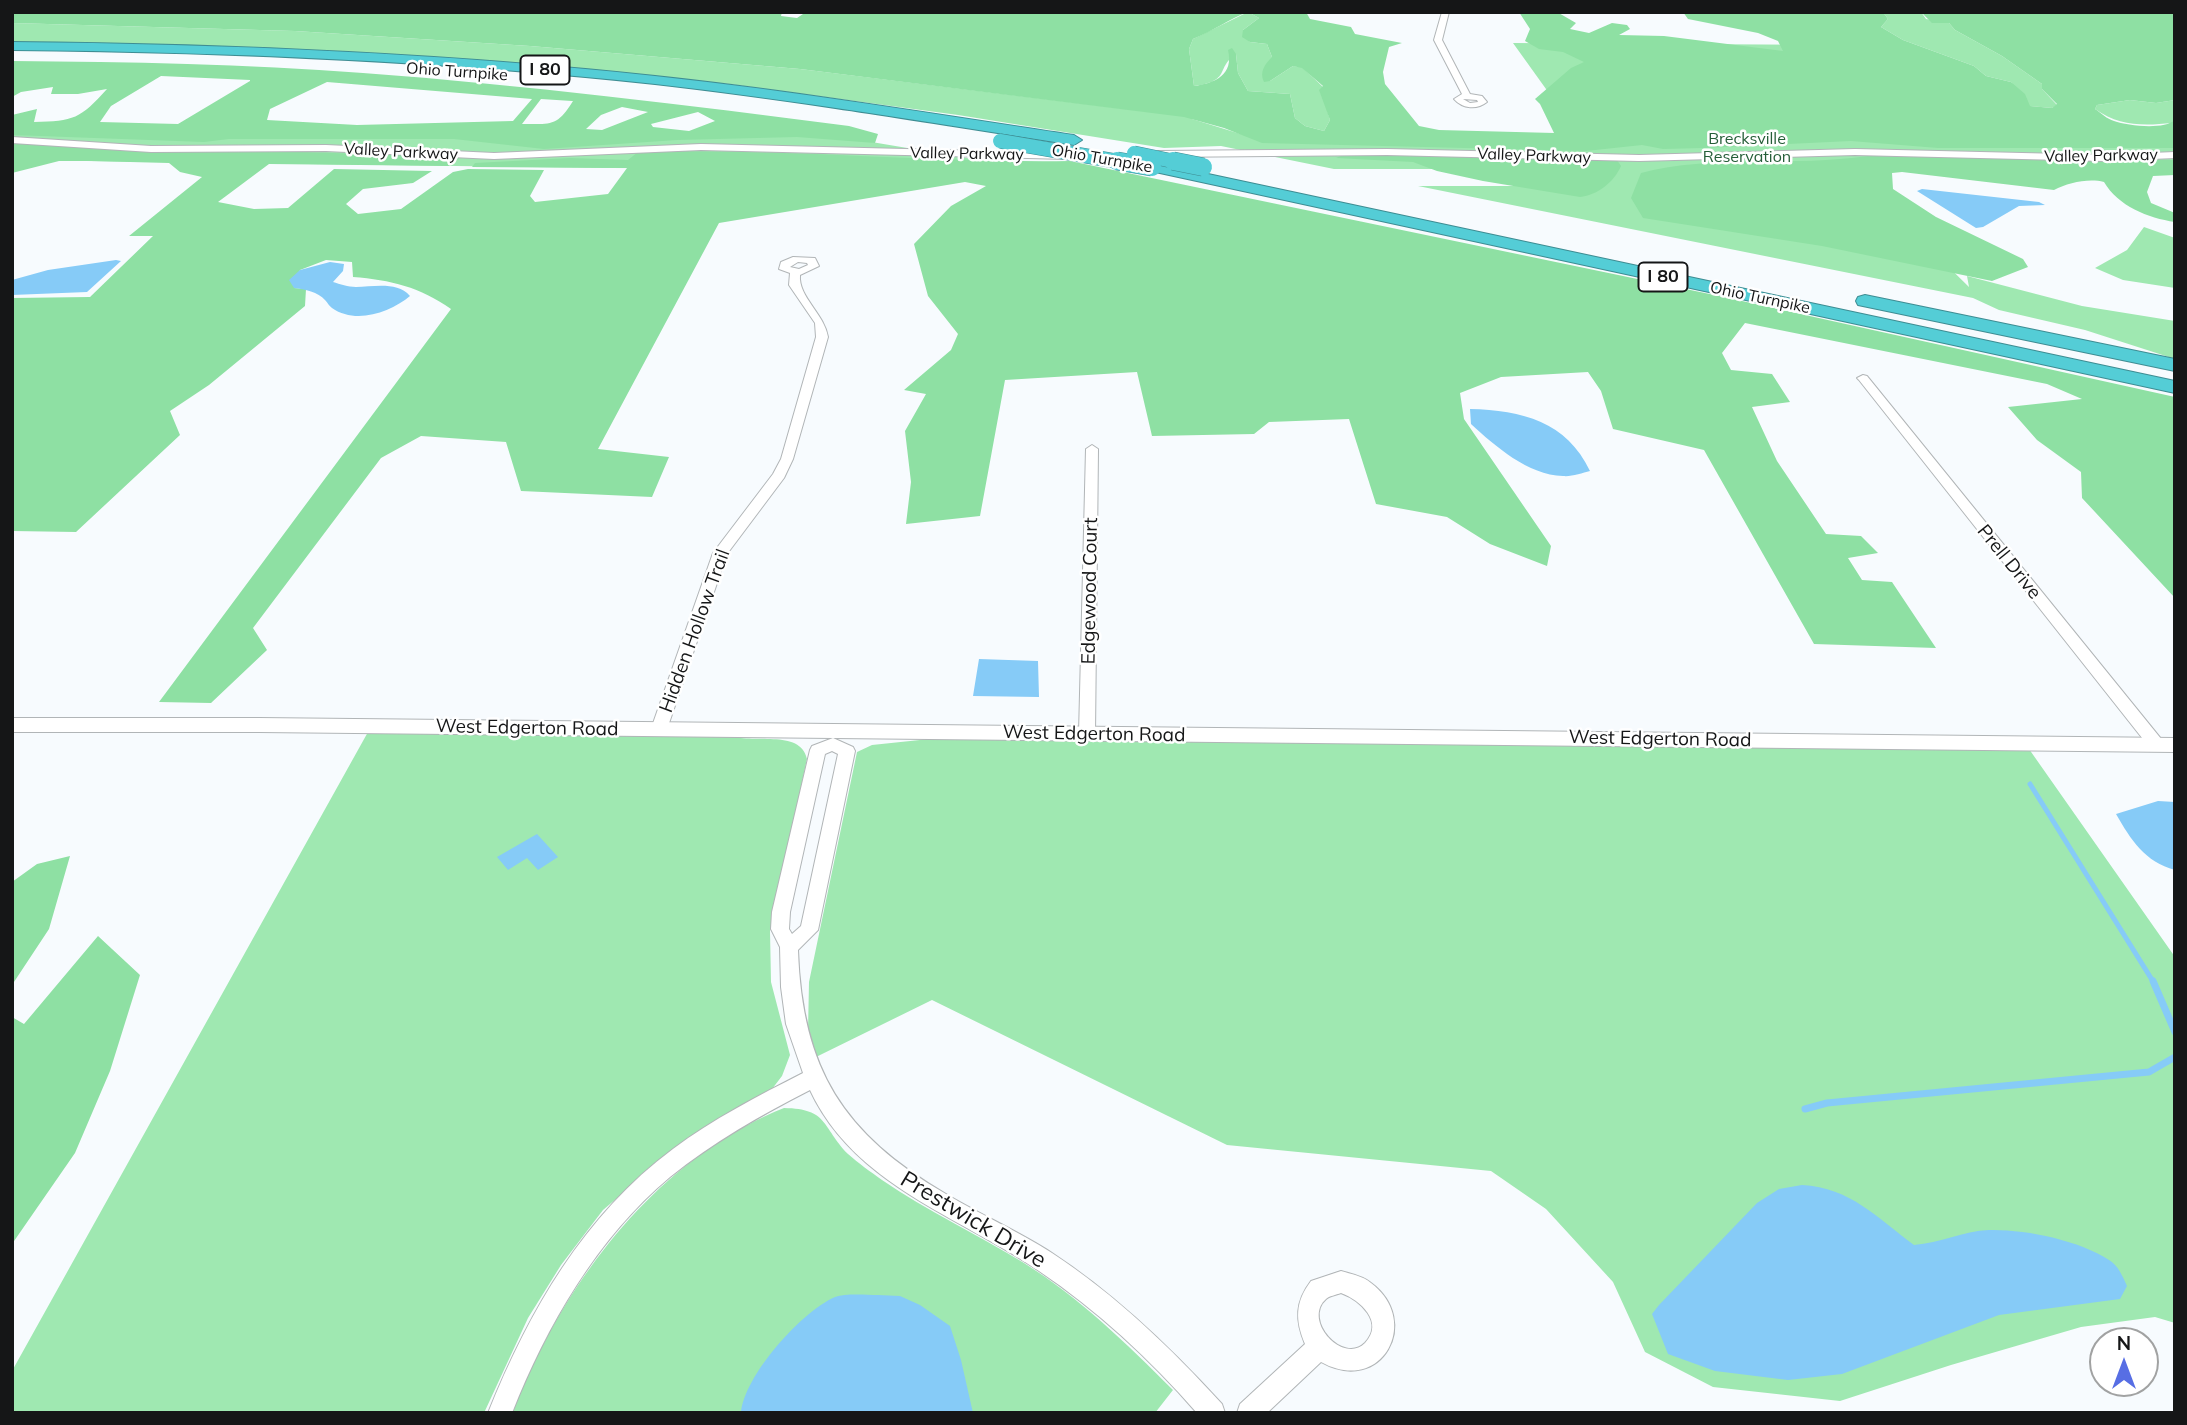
<!DOCTYPE html>
<html>
<head>
<meta charset="utf-8">
<style>
  body { margin:0 }
  #map { position:relative; width:2187px; height:1425px; overflow:hidden; background:#f7fbfe; font-family:Mulish,sans-serif }
  canvas { display:block }
  .frame { position:absolute; inset:0; border:14px solid #151617; pointer-events:none }
  .north { position:absolute; left:2089px; top:1327px; width:70px; height:70px; box-sizing:border-box; background:#fff; border:2px solid #a1a2a2; border-radius:50%; rotate:0deg; font-size:19px; font-weight:700; line-height:28px; text-align:center; color:#151617 }
  .north::after { content:''; display:block; margin:auto; width:24px; height:32px; background:#576ee4; clip-path:polygon(50% 0,100% 100%,50% 72%,0 100%) }
</style>
</head>
<body>
<div id="map">
<canvas width="2187" height="1425"></canvas>
<div class="frame"></div>
<div class="north">N</div>
</div>
<script>
const c = document.querySelector('canvas').getContext('2d');
c.lineJoin = 'round';
function fillPath(path, color) { c.fillStyle = color; c.fill(path, 'evenodd'); }
function strokePath(path, color, width, dash) { c.strokeStyle = color; c.lineWidth = width; c.lineCap = dash ? 'butt' : 'round'; c.setLineDash(dash || []); c.stroke(path); }
function label(font, color, halo, rows, align = 'center') {
  c.font = font + ' Mulish,sans-serif'; c.lineWidth = 5; c.setLineDash([]); c.textBaseline = 'middle'; c.strokeStyle = halo; c.fillStyle = color; for (const [text, x, y, turn = 0] of rows) {
    c.save(); c.translate(x, y); c.rotate((+turn || 0) * Math.PI / 180); c.textAlign = isNaN(turn) ? turn : align; if (halo) c.strokeText(text, 0, 0); c.fillText(text, 0, 0); c.restore();
  }
}
fillPath(new Path2D(`
  M1143,12L1192,119L1244,135H1579L1513,43L1847,45L1958,137H2175V170L1851,171L1969,287L1967,276L2082,306L2175,321V359L2085,330L1999,310L1973,298L1418,186H1520L1511,169H1334L1221,146L1164,148L958,115L729,84L538,65L270,48L12,42V23L295,31L530,46L800,69L1150,112Z
  M1248,12L1259,18L1243,30L1250,42L1267,44L1272,57L1270,81L1293,66L1302,67L1323,87V96L1330,120L1324,131L1305,126L1295,118L1290,94L1248,91L1238,73L1236,54C1215,68 1232,81 1194,86L1189,49L1193,39Z
  M1883,12H1921L1926,19L1949,23L1955,30L2002,56L2042,84V89L2057,105L2052,108L2029,106L2011,82L1986,76L1974,66L1903,40L1881,27L1888,19Z
  M2130,100L2156,103L2175,100V120L2172,123C2142,126 2119,126 2095,109L2097,105Z
  M12,127L830,135L1032,169L604,168L12,160Z
  M2144,227L2175,238V288L2123,280L2095,268L2127,250Z
  M368,732L729,735C750,745 801,728 807,759L770,931L771,982L790,1055L782,1076L772,1089L724,1116L658,1163L603,1210L561,1265L528,1318L484,1413H12V1371Z
  M939,738L2029,749L2175,957V1323L2155,1317L2081,1327L1951,1365L1840,1401L1713,1387L1645,1352L1613,1282L1546,1209L1491,1171L1227,1145L932,1000L816,1057L808,1031L809,982L857,752L872,745Z
  M784,1108C829,1109 821,1126 848,1154C858,1163 871,1172 882,1180C927,1211 977,1234 1024,1263C1080,1298 1126,1343 1173,1390L1155,1413H513C519,1388 534,1362 546,1339C598,1242 678,1150 784,1108Z`), '#9fe8b1');
fillPath(new Path2D(`
  M12,12H782L781,16L797,18L806,12H1306L1310,19L1351,27L1355,34L1402,43L1389,47L1383,72L1385,84L1419,126L1439,130L1554,133L1540,104L1535,99L1571,68L1584,62L1563,52L1539,49L1525,41L1530,29L1519,12H1557L1576,23L1570,29L1589,33L1612,23L1627,25L1630,29L1619,35L1664,36L1783,51L1778,41L1758,33L1688,19L1683,12H1883L1888,19L1881,27L1903,40L1974,66L1986,76L2011,82L2025,94L2030,106L2052,108L2057,104L2042,89V84L2002,56L1955,30L1949,23H1932L1921,12H2175V100L2156,103L2130,100L2097,105L2095,109C2101,113 2107,119 2114,121C2128,126 2164,130 2175,120V148H1938L1851,141L1704,148L1663,149L1642,145L1586,151L1262,143L1224,128L1184,117L800,69L530,46L295,31L12,23ZM1248,12L1259,18L1243,30L1242,37L1250,42L1267,44L1272,57C1265,64 1259,72 1264,82L1270,81L1293,66L1302,68L1323,86L1319,90L1330,120L1324,131L1305,126L1295,118L1290,94L1248,91L1238,73L1236,54L1232,48L1228,50C1234,75 1215,83 1194,86L1189,49L1193,39C1213,31 1229,19 1248,12Z
  M12,61C129,62 246,64 363,73C525,85 687,105 849,126L878,134L875,143L797,137L677,140L544,149L454,139H229L204,142L12,135V115L37,109L34,122C74,121 80,119 107,89L78,94H51L53,87L21,92L12,97ZM161,76L250,80V81L178,124L100,122L111,106ZM327,82L532,99L513,121L357,125L267,120L270,109ZM541,99L572,101H573C557,127 551,124 522,124ZM622,107L648,112L602,130L586,129L601,115ZM698,112L715,121L689,131L653,127L651,124Z
  M12,143L461,157L450,166L269,164L218,202L254,209L288,208L334,169L432,171L413,183L363,189L346,204L358,214L401,209L453,172L468,169L544,170L530,196L535,202L608,194L627,168L472,167L475,163L570,158L628,160L638,152C783,148 926,163 1070,161L1724,297L2175,397V598L2082,498L2081,472L2037,440L2008,407L2082,399L2047,384L1745,323L1722,353L1731,370L1772,374L1790,402L1752,407L1777,461L1826,534L1861,536L1878,553L1848,558L1862,580L1892,582L1936,648L1814,644L1704,450L1613,429L1601,391L1588,372L1501,377L1460,393L1464,419L1551,546L1547,566L1490,544L1447,517L1376,504L1349,419L1269,422L1254,434L1152,436L1137,372L1005,380L980,516L906,524L911,482L905,431L926,394L904,390L951,350L958,334L928,296L914,244L951,206L986,186L965,182L719,223L598,449L669,457L652,497L521,491L506,442L421,436L381,458L253,628L267,650L211,703L159,702L451,309C420,287 391,280 353,277L352,262L326,260L300,270L294,288L306,289L305,306L209,385L170,411L180,435L76,532L12,531V298L90,297L153,236H129L202,177L180,172L169,163L91,161H59L12,173Z
  M1348,153L1617,160L1621,166C1614,182 1598,195 1580,197L1483,181L1437,171L1413,162L1336,158Z
  M1868,156L2175,160V175L2153,176L2147,192L2151,203L2175,213V222C2148,218 2118,206 2104,182C2088,178 2068,183 2054,190L1902,172L1892,173L1893,189L1936,217L2023,259L2028,267L1992,281L1822,246L1643,218L1631,198L1641,173C1712,154 1794,167 1868,156Z
  M70,856L49,929L12,985V882L37,864Z
  M98,936L140,975L110,1071L75,1153L12,1244V1017L24,1024Z`), '#8ee0a3');
fillPath(new Path2D(`
  M1922,189L2039,202L2045,205L2019,206L1983,227L1976,228L1917,191Z
  M116,260L121,261L87,292L12,295V280L48,270Z
  M330,262L344,264L343,271L333,282C340,284 348,287 356,287C373,287 397,281 410,296C391,312 356,325 332,308C329,306 328,303 325,300C318,292 305,289 294,288L289,280L300,270Z
  M1470,409C1522,410 1567,422 1590,471C1582,473 1571,477 1563,476C1528,475 1495,446 1471,424Z
  M979,659L1038,661L1039,697L973,696Z
  M2158,801L2175,802V870C2145,862 2131,840 2116,814Z
  M537,834L558,857L538,870L527,858L508,870L497,857Z
  M1802,1185C1851,1188 1876,1217 1914,1245C1940,1243 1963,1231 1989,1230C2024,1229 2079,1240 2109,1260C2118,1265 2123,1277 2127,1286L2120,1299L1999,1315L1842,1374L1788,1380L1715,1371L1668,1354L1652,1314L1659,1305L1757,1203L1779,1189Z
  M878,1295L900,1296L920,1305L950,1326L961,1360L973,1413H741C744,1376 801,1312 835,1297C846,1293 866,1295 878,1295Z`), '#86cbf7');
strokePath(new Path2D(`
  M2030,784L2154,983`), '#86cbf7', 5);
strokePath(new Path2D(`
  M2153,981L2175,1032
  M1805,1109L1827,1103L2149,1072L2175,1057`), '#86cbf7', 7);
const minor = new Path2D(`
  M1442,12H1449L1442,40L1470,94L1482,96L1487,102C1477,110 1463,109 1454,99L1462,94L1434,40ZM1463,99L1477,100L1478,102L1470,103Z
  M793,257L815,258L819,266L800,275C798,297 824,313 828,337L793,459L784,478L727,554L667,729L659,735L651,729L713,553L773,474L781,459L816,337L815,323L789,285L790,273L779,269L781,262ZM798,262L807,263L808,265L799,269L790,267Z
  M1863,375L1867,376L2162,740L2164,744L2162,748H2150L1859,380L1857,378Z
  M1092,445L1098,449L1095,734L1087,740L1079,734L1086,449Z
  M833,738L853,747L855,751L818,930L798,950C802,1069 843,1134 946,1194C981,1215 1018,1231 1052,1253C1116,1295 1171,1348 1222,1404L1225,1413H1197C1150,1359 1098,1311 1039,1271C959,1216 854,1185 810,1090C761,1115 713,1142 670,1177C597,1238 547,1325 512,1413H488C529,1311 584,1215 673,1149C713,1119 758,1096 803,1073L786,1024L781,987L780,947L771,929L772,912L810,750L812,746ZM832,751L838,754L801,926L792,934L789,929L790,912L825,754Z
  M1341,1271C1351,1274 1363,1276 1371,1283C1422,1321 1382,1396 1321,1362L1267,1413H1237L1240,1404L1305,1344C1295,1320 1295,1302 1311,1281ZM1341,1293C1360,1300 1385,1322 1365,1343C1343,1365 1302,1320 1326,1299C1329,1296 1336,1295 1341,1293Z`);
const tertiary = new Path2D(`
  M12,137L151,146L326,145L494,153L701,144L1068,153L1073,156L1068,159L701,150L494,159L326,151L151,152L12,143Z
  M1387,149L1639,155L1855,149L2105,155L2175,152V158L2105,161L1855,155L1639,161L1387,155L1158,157L1153,154L1158,151Z
  M12,718H259L2175,738V752L259,732H12Z`);
const motorway = new Path2D(`
  M12,42C227,44 441,53 655,76C795,91 934,114 1074,135L1082,140L1074,145C934,123 795,100 655,84C441,61 227,52 12,50Z
  M1152,162L2175,381V393L1146,170L1144,167L1146,164Z
  M1865,295L2175,359V371L1858,305L1856,301L1858,297Z`);
strokePath(minor, '#b1b5b7', 2);
strokePath(tertiary, '#b1b5b7', 2);
strokePath(motorway, '#3e8d93', 2);
fillPath(minor, '#fff');
fillPath(tertiary, '#fff');
fillPath(motorway, '#54cdd6');
const motorwayBridgeFar1 = new Path2D(`
  M1000,141L1127,163
  M1134,153L1182,163`);
const motorwayBridge = new Path2D(`
  M1117,161L1152,167
  M1173,161L1203,167`);
strokePath(motorwayBridgeFar1, '#3e8d93', 15, []);
strokePath(motorwayBridge, '#3e8d93', 19, []);
strokePath(motorwayBridgeFar1, '#54cdd6', 14);
strokePath(motorwayBridge, '#54cdd6', 18);
label('16px', '#151617', '#fff', [
  ["Ohio Turnpike",457,72,4],
  ["Valley Parkway",401,152,3],
  ["Valley Parkway",967,154,1],
  ["Valley Parkway",1534,156,2],
  ["Valley Parkway",2101,156,-1],
  ["Ohio Turnpike",1102,159,10],
  ["Ohio Turnpike",1760,298,12]
]);
label('16px', '#255e38', '#fff', [
  ["Brecksville",1747,139],
  ["Reservation",1747,157]
]);
for (const [x, y, w] of [
  [545,70,49],
  [1663,277,49]
]) { const box = new Path2D(); box.roundRect(x - w / 2, y - 14.5, w, 29, 5); c.fillStyle = '#fff'; c.fill(box); strokePath(box, '#151617', 2); }
label('bold 18px', '#151617', null, [
  ["I 80",545,70],
  ["I 80",1663,277]
]);
label('19px', '#151617', '#fff', [
  ["Prell Drive",2009,562,51],
  ["Edgewood Court",1090,591,-89],
  ["Hidden Hollow Trail",695,631,-70],
  ["West Edgerton Road",527,728,1],
  ["West Edgerton Road",1094,734,1],
  ["West Edgerton Road",1660,739,1]
]);
label('23px', '#151617', '#fff', [
  ["Prestwick Drive",973,1220,31]
]);
</script>
</body>
</html>
